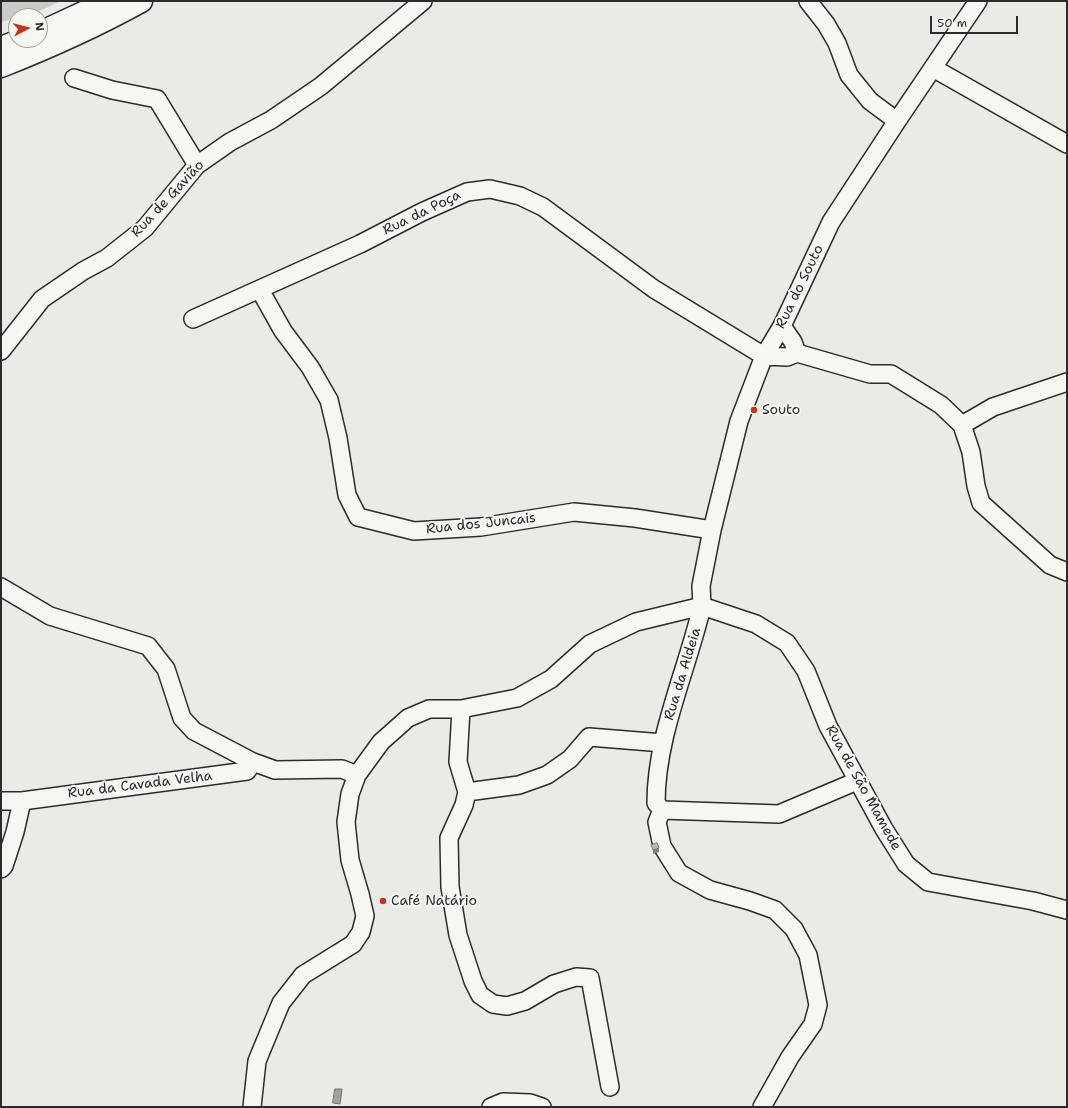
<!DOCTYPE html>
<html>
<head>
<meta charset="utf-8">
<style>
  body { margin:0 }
  #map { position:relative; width:1068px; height:1108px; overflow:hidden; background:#eaeae6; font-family:"Shantell Sans",sans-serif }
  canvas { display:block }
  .frame { position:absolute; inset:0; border:2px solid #2b2b2b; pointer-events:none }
  .north { position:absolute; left:8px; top:8px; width:40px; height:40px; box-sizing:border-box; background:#f6f6f2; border:1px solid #a5a5a2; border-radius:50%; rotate:83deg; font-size:11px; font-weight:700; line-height:16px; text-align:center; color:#2b2b2b }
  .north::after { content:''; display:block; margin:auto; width:14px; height:18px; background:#c8321e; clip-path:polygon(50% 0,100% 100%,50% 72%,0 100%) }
  .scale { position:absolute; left:930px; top:16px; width:88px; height:18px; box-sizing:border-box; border:2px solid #2b2b2b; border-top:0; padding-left:5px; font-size:12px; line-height:14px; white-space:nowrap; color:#2b2b2b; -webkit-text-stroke:3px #f6f6f2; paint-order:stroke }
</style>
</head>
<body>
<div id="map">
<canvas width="1068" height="1108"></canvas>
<div class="frame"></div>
<div class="north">N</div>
<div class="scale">50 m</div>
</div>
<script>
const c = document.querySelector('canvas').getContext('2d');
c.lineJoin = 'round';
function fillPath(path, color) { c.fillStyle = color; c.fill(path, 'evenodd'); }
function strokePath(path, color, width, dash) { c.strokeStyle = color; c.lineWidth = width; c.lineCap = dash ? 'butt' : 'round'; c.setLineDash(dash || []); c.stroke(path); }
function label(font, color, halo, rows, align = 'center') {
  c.font = font + ' "Shantell Sans",sans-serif'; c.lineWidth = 4; c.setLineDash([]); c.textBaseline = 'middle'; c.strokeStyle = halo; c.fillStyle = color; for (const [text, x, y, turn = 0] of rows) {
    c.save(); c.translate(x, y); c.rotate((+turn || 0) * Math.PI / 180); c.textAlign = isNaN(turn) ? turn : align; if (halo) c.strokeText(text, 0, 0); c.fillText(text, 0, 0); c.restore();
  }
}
fillPath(new Path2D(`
  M1,1H60C47,8 31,16 16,16V18L1,22Z`), '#cacac7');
const water = new Path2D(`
  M335,1089H342L340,1104L333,1103Z`);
fillPath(water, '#a1a19e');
strokePath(water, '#727270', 1);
const minor = new Path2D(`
  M808,1L826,24L837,43L849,75L870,101L897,121
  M933,68L1067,144
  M74,78L112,90L157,99L197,165
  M260,290L283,331L310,367L329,400L338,438L347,495L358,517L414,531L481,527L574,512L635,518L712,530
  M193,319L360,244L422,212L467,192L490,189L520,196L543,207L654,289L764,356
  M782,326L793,342L797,353
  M1,351L42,299L83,271L107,258L145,228L197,165L230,142L271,120L321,86L423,1
  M764,356L787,357L797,353L870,374H891L941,405L962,425L971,452L976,486L981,503L1050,565L1067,572
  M962,425L993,407L1067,382
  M1,587L50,616L148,646L166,669L182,718L194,731L253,762L275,770L342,769L357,775
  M702,606L756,624L787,643L806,671L828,726L884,829L906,864L928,882L1033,901L1067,910
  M461,709L458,762L467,792L464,805L449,838L450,887L458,935L473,981L480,995L493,1004L507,1006L525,1001L554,984L576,977L590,978L610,1087
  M467,792L519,785L547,775L570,759L589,737L663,743
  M1,801H22L247,771L253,762
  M662,810L656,803C656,735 687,671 702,606L701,586L712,530L739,421L764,356L782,326L831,222L897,121L978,1
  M662,810L657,822L662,846L679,873L710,890L750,901L775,910L794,929L808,955L818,1005L813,1024L790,1057L762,1107
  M662,810L779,814L857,781
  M1,869L4,866L15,832L22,801
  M252,1107L257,1061L281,1003L303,975L353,944L361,932L365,916L360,894L350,860L346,822L350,794L357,775L381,742L408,718L429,709H461L517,698L551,679L590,644L636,622L702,606
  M491,1107L503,1102L530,1103L542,1107`);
const highway = new Path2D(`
  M40,33L109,1
  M1,48L22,40
  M1,66C49,47 96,26 141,1`);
strokePath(minor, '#2b2b2b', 20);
strokePath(highway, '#2b2b2b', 25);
strokePath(minor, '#f6f6f2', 17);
strokePath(highway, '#f6f6f2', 22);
fillPath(new Path2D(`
  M659,848V852L653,854V850Z`), '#7e7e7c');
const building = new Path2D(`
  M657,843L659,848L653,850L651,845Z`);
fillPath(building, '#b4b4b1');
strokePath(building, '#7e7e7c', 1);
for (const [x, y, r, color] of [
  [754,410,4,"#c8321e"],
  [383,901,4,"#c8321e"]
]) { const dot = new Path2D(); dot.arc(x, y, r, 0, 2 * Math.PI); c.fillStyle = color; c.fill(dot); strokePath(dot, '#f6f6f2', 1.5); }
label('14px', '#2b2b2b', '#f6f6f2', [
  ["Rua de Gavião",168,199,-47],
  ["Rua da Poça",422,213,-26],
  ["Rua do Souto",800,287,-64],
  ["Rua dos Juncais",481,524,-6],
  ["Rua da Aldeia",683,674,-73],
  ["Rua da Cavada Velha",140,785,-7],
  ["Rua de São Mamede",863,788,61]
]);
label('14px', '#2b2b2b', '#f6f6f2', [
  ["Souto",762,410],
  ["Café Natário",391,901]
], 'left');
</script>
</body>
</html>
